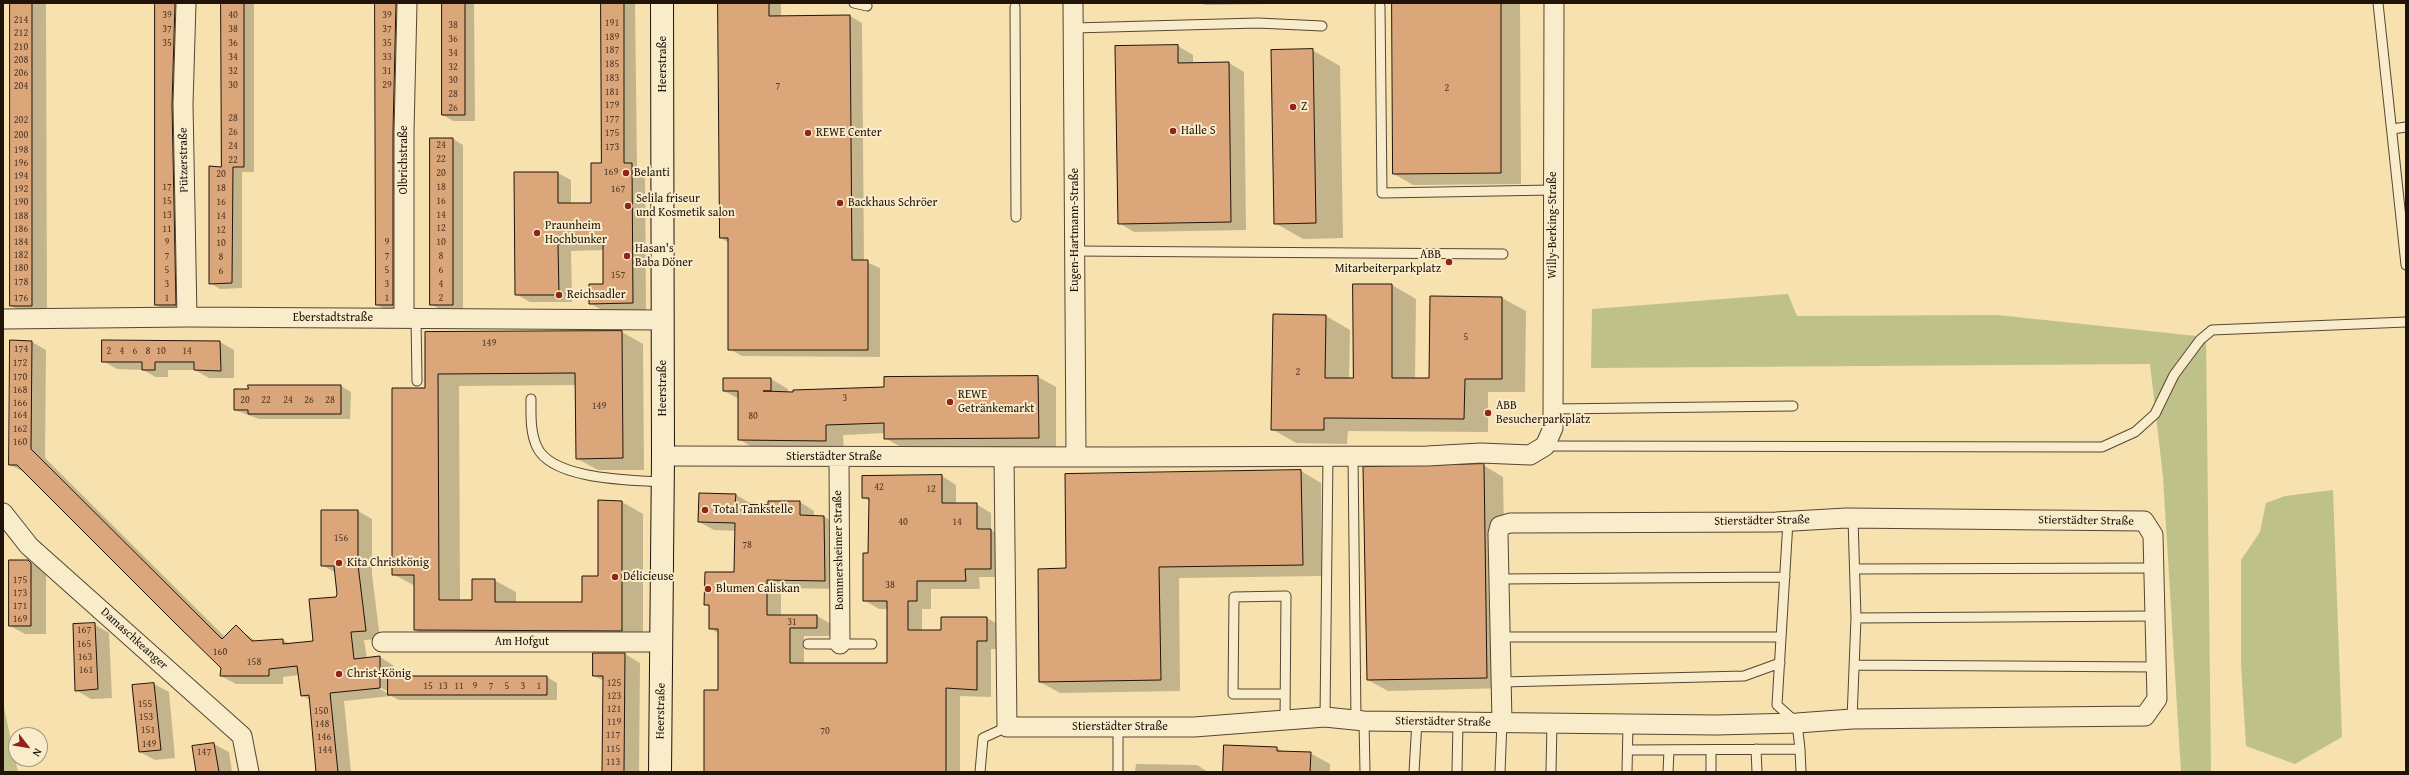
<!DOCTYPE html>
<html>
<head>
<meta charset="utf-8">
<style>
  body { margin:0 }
  #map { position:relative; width:2409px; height:775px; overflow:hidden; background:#f6e1af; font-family:"Gentium Book Plus",serif }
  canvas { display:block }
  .frame { position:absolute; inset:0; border:4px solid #21130a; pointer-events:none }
  .north { position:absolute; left:8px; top:727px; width:40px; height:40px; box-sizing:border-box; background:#f9eccb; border:1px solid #a3957e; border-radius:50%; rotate:121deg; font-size:11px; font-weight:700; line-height:16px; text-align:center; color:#21130a }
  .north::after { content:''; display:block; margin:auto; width:14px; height:18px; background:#8f2418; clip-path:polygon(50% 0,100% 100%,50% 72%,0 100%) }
</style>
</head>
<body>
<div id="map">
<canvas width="2409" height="775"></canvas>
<div class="frame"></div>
<div class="north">N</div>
</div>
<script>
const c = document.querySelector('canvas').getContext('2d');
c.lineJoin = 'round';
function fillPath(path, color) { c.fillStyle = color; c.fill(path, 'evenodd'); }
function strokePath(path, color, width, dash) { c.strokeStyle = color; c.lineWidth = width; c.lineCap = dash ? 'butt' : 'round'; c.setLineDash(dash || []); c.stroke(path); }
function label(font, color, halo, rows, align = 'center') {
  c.font = font + ' "Gentium Book Plus",serif'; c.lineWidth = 4; c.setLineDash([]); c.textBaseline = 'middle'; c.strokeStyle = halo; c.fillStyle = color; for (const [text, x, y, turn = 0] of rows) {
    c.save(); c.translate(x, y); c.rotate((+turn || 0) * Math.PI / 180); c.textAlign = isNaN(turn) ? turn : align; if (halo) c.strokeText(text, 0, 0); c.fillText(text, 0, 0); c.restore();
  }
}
fillPath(new Path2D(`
  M1788,294L1797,316L1997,315L2206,337L2211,772H2181L2163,477L2150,364L1591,368L1592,309Z
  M2333,490L2342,737L2295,764L2246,746L2241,664V560L2260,532L2266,503L2285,496Z
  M3,699V703L18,772H3Z`), '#bec28a');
fillPath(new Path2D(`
  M11,3H46L47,314H26L11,306Z
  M156,3H187L185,310H166L156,305Z
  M222,3H254V172H242V288L220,289L210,283L222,168Z
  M373,3H408L403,310H387L377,305L376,5Z
  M443,3H474L475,121H453L443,115Z
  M601,3H635L637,167L645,171L646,310L603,311L590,303L604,285V250L571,251L572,302H530L516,294L558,173L571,180V204H592L602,164Z
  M719,3H781V17L850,16L862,23L864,261L880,268V357L742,356L729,349V243L721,238Z
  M1202,3H1331L1205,5Z
  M1393,3H1520L1521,184L1413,185L1394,174Z
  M1178,46L1193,55V64L1229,63L1244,72L1246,230L1134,232L1119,223Z
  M1312,50L1340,66L1343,238L1303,239L1275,223Z
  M453,139L463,145V310H441L431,304Z
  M1392,285L1416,299L1415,379H1430L1502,298L1526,311L1525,392H1488V432L1348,431L1347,444L1296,443L1272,429L1326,316L1350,330L1349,379H1354Z
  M622,332L643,344L644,470H598L576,458V385L459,386L460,601H473L494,580L516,592V603H583L599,577V501L622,502L643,514V643L436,642L415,630V586L393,574L426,389V333Z
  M103,341L220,342L234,350V378H209L195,370H168V377H156L143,370L117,369L103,361Z
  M32,342L46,350L45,458L225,637L236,627L257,642L283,640L290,644L314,642L338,594L336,573L322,565L358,511L372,519V574L380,639L364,640L367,659L380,657L394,666V677H547L557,683V700H399L391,696L344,701L351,772H317L310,700L301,695L299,675L283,677V684H236L221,676L222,668L26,473L10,465ZM376,685L389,692V694L375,686Z
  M1038,377L1056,387V448H903L885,438V433L843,435L844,451L756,450L739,439V399L724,391L771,379L788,389V393Z
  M341,386L351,392L350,419H259L235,410Z
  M1483,465L1503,477L1507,688L1388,691L1368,680Z
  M1301,471L1321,483L1322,576L1179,578L1180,691L1060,693L1040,682L1068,569L1066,475Z
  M942,476L956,485V504H976L991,513V530L1005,538V577H979L980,589H931V609H922V631H942L987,618L1001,626V649H991V697L960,696V772H705L719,691V634L710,628V607L705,604L735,573L736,531L714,530L699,522L736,495L750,503V506L800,502L814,511V516H823L838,525L839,589L781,588V616H817L831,624V636H804V664H888V609H879L864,600L869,554L870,501L863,498Z
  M28,561L46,572V634H25L10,626Z
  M94,624L109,633L112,698L91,699L76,690Z
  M594,654H625L640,663L639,772H603L604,681L594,676Z
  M154,684L169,692L175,758L155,760L140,752L133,686Z
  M214,744L229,752L232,772H197Z
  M1276,748L1285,752L1310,753L1330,764V772H1224Z
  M1136,764L1197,765L1208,772H1135Z`), '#0003');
const building = new Path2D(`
  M10,3H32V306H10Z
  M155,3H175L172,104L176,305H155Z
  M221,3H244V167H233L232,283L209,284V166L221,167Z
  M375,3H396L393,132V305H376Z
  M442,3H465V115H442Z
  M601,3H624V163H632L633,303L589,304V284H603V243L558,244L559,295H515L514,172H558V203H591V163H601Z
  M718,3H769V16L850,15L852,260H868V350H728V238H720Z
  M1392,3H1501V173L1393,174Z
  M1178,45V63L1229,62L1231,222L1118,224L1115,46Z
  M1313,49L1316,223L1274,224L1271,50Z
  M430,138H453V305H430Z
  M1353,284H1392V378H1429L1430,296L1502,297V379H1465L1464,419L1324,418V430H1271L1273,314L1326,315L1325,378H1353Z
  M622,331L623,458L576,459L575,373L438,374L439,600H472V579H495V602H582V576H598V500L622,501V631L414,630V575H392V388H425V332Z
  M10,340L32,341L31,449L222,639L236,625L252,641L283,639V644L313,641L309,599L336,597L337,594L334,566H321V510H358V565L366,631L351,632L354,659L380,656V688L330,693L338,772H316L309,695L301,696L297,666L269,669V676H220L221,668L179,627L17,465H9Z
  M102,340L220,341L221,371L194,370V362H155V370H142V362H102Z
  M1038,376L1039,438L884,439V423L826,425V441L738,440V391H723V378H771V391H763L793,392V390L884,387V377Z
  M248,385H341V414H248V410H234V389H248Z
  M1484,464L1487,678L1367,680L1363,467Z
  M1301,470L1303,565L1159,567L1161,680L1039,682L1038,569L1066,568L1065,474Z
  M942,475V503H977V529H991V569H965L966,581H917V601H908V630H941V617H987V641H977V690L946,688V772H704V690H718V629H709V605H704L705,572H734L735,523L698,522L699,493L736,494L735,504L768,505V501H800V515L824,516L825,581L767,580V615H817V628H790V663H887V601H863V553H868L869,498H862V476Z
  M9,560H28L31,563V626H9Z
  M95,623L98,689L75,691L73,624Z
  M593,653H625L624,772H602L603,676H593Z
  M388,676H547V695H388Z
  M154,683L161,750L139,752L132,685Z
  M214,743L219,772H196L192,746Z
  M1224,745L1277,747V751L1311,752L1310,772H1223Z`);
fillPath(building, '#dba67a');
strokePath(building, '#21130a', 1);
const lane = new Path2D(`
  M854,3L867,6
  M2378,3L2406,265
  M1380,6L1382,193L1553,190
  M1015,7L1016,217
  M1074,28L1258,23L1322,26
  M2392,129L2406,127
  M1075,251L1503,254
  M416,318L417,381
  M531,399C531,415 530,432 537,447C552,480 632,480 663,482
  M1553,409L1793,406
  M1545,446L2102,447L2135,432L2155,414L2174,375L2200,340L2212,330L2406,322
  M1353,456L1356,720
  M1855,569L2154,568
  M1499,579L1785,577
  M1856,618L2155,616
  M1500,637H1781
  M808,644H872
  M1855,665L2156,667
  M1501,682L1744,676L1780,663
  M1325,717L1328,456
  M1852,719L1856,618L1853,518
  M1285,720L1286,596L1234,597L1233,694H1285
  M1364,721L1365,772
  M1756,749L1757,772
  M1800,749L1801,772
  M1628,750L1800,749L1797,723L1777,705L1788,521
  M1711,750V772
  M980,772L983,738L1007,727
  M1118,772V727
  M1414,772L1417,721
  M1457,772L1458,722
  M1500,772L1502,722
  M1551,772L1552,723
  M1627,772L1628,724
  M1668,772L1669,750`);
const street = new Path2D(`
  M186,3L183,104L187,317
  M1073,3L1076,456
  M404,318V132L407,3
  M3,319L187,317L663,320
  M663,456L1114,457L1427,456L1481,453L1530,455L1545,446L1553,428L1554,3
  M839,457L840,644
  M1004,457L1007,727H1194L1325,717L1364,721L1716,725L1797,723L1852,719L2145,716L2157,699L2153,535L2144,521L1846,518L1776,522L1510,523L1500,526L1498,534L1502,722
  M3,513L29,546L242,736L249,772
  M382,642H662`);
const secondary = new Path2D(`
  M660,772L663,456L662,3`);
strokePath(lane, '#564633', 11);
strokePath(street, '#564633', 21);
strokePath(secondary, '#21130a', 24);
strokePath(lane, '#f9eccb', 9);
strokePath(street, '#f9eccb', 19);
strokePath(secondary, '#f9eccb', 22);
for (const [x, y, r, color] of [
  [1293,107,4,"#8f2418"],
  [1173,131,4,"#8f2418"],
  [808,133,4,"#8f2418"],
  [626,173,4,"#8f2418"],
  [840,203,4,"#8f2418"],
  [628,206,4,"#8f2418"],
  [537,233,4,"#8f2418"],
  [627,256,4,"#8f2418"],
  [1449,262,4,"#8f2418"],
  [559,295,4,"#8f2418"],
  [950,402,4,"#8f2418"],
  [1488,413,4,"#8f2418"],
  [705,510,4,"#8f2418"],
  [339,563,4,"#8f2418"],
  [615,577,4,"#8f2418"],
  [708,589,4,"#8f2418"],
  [339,674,4,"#8f2418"]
]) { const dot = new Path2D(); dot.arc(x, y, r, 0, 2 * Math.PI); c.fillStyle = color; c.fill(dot); strokePath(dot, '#f9eccb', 1.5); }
label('10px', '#503826', null, [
  ["39",167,15],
  ["40",233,15],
  ["39",387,15],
  ["214",21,20],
  ["191",612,23],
  ["38",453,25],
  ["37",167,29],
  ["38",233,29],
  ["37",387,29],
  ["212",21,33],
  ["189",612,37],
  ["36",453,39],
  ["35",167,43],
  ["36",233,43],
  ["35",387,43],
  ["210",21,47],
  ["187",612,50],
  ["34",453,53],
  ["34",233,57],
  ["33",387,57],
  ["208",21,60],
  ["185",612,64],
  ["32",453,67],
  ["32",233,71],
  ["31",387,71],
  ["206",21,73],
  ["183",612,78],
  ["30",453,80],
  ["30",233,85],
  ["29",387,85],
  ["204",21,86],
  ["7",778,86],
  ["2",1447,88],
  ["181",612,92],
  ["28",453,94],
  ["179",612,105],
  ["26",453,108],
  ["28",233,118],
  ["177",612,119],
  ["202",21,120],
  ["26",233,132],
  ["175",612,133],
  ["200",21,135],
  ["24",441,145],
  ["24",233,146],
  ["173",612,147],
  ["198",21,150],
  ["22",441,159],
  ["22",233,160],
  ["196",21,163],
  ["169",611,172],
  ["20",441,173],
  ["20",221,174],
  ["194",21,176],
  ["17",167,187],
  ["18",441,187],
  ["18",221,188],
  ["192",21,189],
  ["167",618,189],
  ["15",167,201],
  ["16",441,201],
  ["190",21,202],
  ["16",221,202],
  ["13",167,215],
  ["14",441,215],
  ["188",21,216],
  ["14",221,216],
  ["12",441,228],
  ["186",21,229],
  ["11",167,229],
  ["12",221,230],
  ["184",21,242],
  ["9",167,242],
  ["9",387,242],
  ["10",441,242],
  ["10",221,243],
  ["182",21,255],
  ["7",167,256],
  ["7",387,256],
  ["8",441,256],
  ["8",221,257],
  ["180",21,268],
  ["5",167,270],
  ["5",387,270],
  ["6",441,270],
  ["6",221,271],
  ["157",618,275],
  ["178",21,282],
  ["3",167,284],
  ["3",387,284],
  ["4",441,284],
  ["176",21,298],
  ["1",167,298],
  ["1",387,298],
  ["2",441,298],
  ["5",1466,337],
  ["149",489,343],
  ["174",21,349],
  ["2",109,351],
  ["4",122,351],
  ["6",135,351],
  ["8",148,351],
  ["10",161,351],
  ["14",187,351],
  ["172",20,363],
  ["2",1298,372],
  ["170",20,377],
  ["168",20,390],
  ["3",845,398],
  ["20",245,400],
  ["22",266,400],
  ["24",288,400],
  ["26",309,400],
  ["28",330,400],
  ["166",20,403],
  ["149",599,406],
  ["164",20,415],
  ["80",753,416],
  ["162",20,429],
  ["160",20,442],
  ["42",879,487],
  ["12",931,489],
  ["40",903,522],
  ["14",957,522],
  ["156",341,538],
  ["78",747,545],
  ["175",20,580],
  ["38",890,585],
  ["173",20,593],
  ["171",20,606],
  ["169",20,619],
  ["31",792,622],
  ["167",84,630],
  ["165",84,644],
  ["160",220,652],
  ["163",85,657],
  ["158",254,662],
  ["161",86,670],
  ["125",614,683],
  ["15",428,686],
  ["13",443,686],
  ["11",459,686],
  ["9",475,686],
  ["7",491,686],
  ["5",507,686],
  ["3",523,686],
  ["1",539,686],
  ["123",614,696],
  ["155",145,704],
  ["121",614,709],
  ["150",321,711],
  ["153",146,717],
  ["119",614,722],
  ["148",322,724],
  ["151",148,730],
  ["70",825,731],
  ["117",613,735],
  ["146",324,737],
  ["149",149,744],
  ["115",613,749],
  ["144",325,750],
  ["147",204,752],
  ["113",613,762]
]);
label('12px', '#21130a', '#f9eccb', [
  ["Heerstraße",663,64,-90],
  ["Pützerstraße",184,160,-91],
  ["Olbrichstraße",404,160,-90],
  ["Willy-Berking-Straße",1553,225,-90],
  ["Eugen-Hartmann-Straße",1075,230,-90],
  ["Eberstadtstraße",333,318],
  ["Heerstraße",663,388,-90],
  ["Stierstädter Straße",834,457],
  ["Stierstädter Straße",1762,521,-1],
  ["Stierstädter Straße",2086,521,1],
  ["Bommersheimer Straße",839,550,-91],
  ["Damaschkeanger",134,639,42],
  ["Am Hofgut",522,642],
  ["Heerstraße",661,711,-89],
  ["Stierstädter Straße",1443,722,1],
  ["Stierstädter Straße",1120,727]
]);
label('12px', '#21130a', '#f9eccb', [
  ["Z",1301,107],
  ["Halle S",1181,131],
  ["REWE Center",816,133],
  ["Belanti",634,173],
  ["Selila friseur",636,199],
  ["und Kosmetik salon",636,213],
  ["Backhaus Schröer",848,203],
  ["Praunheim",545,226],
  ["Hochbunker",545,240],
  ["Hasan's",635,249],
  ["Baba Döner",635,263],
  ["ABB",1441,255,"right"],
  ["Mitarbeiterparkplatz",1441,269,"right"],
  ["Reichsadler",567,295],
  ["REWE",958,395],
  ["Getränkemarkt",958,409],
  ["ABB",1496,406],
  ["Besucherparkplatz",1496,420],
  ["Total Tankstelle",713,510],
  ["Kita Christkönig",347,563],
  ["Délicieuse",623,577],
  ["Blumen Caliskan",716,589],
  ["Christ-König",347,674]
], 'left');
</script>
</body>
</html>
